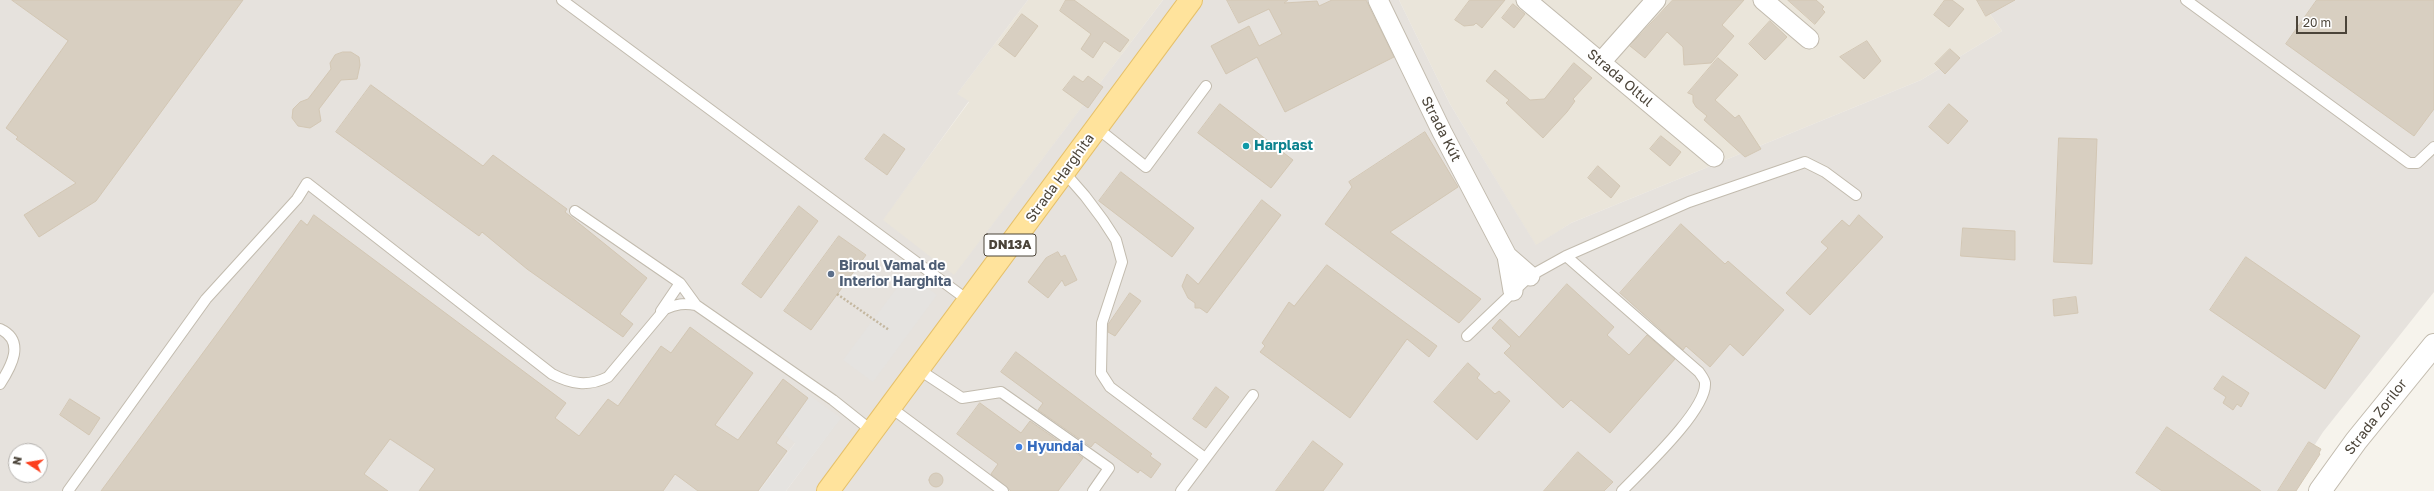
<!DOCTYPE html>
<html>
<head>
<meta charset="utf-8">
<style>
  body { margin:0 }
  #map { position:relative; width:2434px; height:491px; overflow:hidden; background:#f6f3ec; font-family:"Golos Text",sans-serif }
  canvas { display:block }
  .north { position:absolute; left:8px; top:443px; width:40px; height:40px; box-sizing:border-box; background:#fff; border:1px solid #b7b4b0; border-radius:50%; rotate:282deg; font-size:11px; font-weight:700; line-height:16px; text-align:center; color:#4b4439 }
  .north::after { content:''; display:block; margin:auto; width:14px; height:18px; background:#fc3f1d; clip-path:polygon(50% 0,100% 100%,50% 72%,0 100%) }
  .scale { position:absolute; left:2296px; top:16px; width:51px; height:18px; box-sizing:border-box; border:2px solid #4b4439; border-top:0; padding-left:5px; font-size:12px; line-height:14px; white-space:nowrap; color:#4b4439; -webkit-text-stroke:3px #fff; paint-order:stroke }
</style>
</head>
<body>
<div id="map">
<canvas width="2434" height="491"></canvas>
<div class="north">N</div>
<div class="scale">20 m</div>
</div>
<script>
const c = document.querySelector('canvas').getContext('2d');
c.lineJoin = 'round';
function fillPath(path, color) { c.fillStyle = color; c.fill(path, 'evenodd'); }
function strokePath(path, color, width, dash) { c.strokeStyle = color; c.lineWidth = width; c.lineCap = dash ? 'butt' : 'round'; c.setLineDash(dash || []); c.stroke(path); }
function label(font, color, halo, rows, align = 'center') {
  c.font = font + ' "Golos Text",sans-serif'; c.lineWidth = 4; c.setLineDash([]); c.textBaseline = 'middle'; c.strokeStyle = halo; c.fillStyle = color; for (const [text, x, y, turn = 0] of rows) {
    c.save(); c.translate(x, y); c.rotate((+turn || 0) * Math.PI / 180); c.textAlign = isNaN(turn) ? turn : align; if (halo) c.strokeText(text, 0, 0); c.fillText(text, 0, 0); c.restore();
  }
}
fillPath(new Path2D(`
  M1028,0H1163L954,276L882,220L969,102L956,95Z
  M1399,0H1980L2002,31L1921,80L1571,223L1536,246L1450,104Z`), '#eae5da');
fillPath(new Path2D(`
  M0,0H1028L957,94L969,101L883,220L954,275L1163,0H1399L1450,104L1536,245L1571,223L1921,80L2002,31L1980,0H2434V292L2323,432L2285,491H786L840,418L795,443L759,491H0ZM16,451H40V475H16Z`), '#e6e2dd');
fillPath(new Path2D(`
  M908,273L937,295L873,382L843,360Z
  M809,395L841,418L786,491H759L795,443L781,432Z`), '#e5e3e0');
const building = new Path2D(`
  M12,0H243L96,201L39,237L24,215L76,183L16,139L18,137L6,128L68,41Z
  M1066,0H1074L1129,40L1120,52L1104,41L1093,58L1081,49L1091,34L1060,11Z
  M1227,0H1288L1284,3L1317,1L1319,6L1332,0H1366L1394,57L1285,112L1257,57L1226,74L1211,46L1249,26L1259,46L1282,34L1269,9L1239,23Z
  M1470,0H1505L1482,28L1476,23L1474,25L1464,26L1455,20Z
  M1673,0H1744L1722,25L1734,36L1711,63L1684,65L1683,47L1667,32L1645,58L1630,46Z
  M1788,0H1816L1824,7L1822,9L1825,12L1815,24Z
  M1945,0H1952L1964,9L1949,27L1934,15Z
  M1977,0H2015L1986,16Z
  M2317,0H2434V109L2414,136L2286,44Z
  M1513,4L1525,14L1514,28L1502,18Z
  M1022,14L1038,26L1015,57L999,45Z
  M1770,21L1787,37L1765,60L1749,44Z
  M1867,41L1881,61L1864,79L1840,57Z
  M1950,49L1960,58L1945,74L1935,64Z
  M343,52H351L359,57L360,65L357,79L341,80L319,109L321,121L310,128L298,126L292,118L293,109L300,102L308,99L331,69L330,63L335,55Z
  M1718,58L1738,75L1715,100L1735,118L1739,115L1761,149L1745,157L1704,120L1707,116L1696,107L1693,102V95L1688,93Z
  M1574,63L1592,78L1573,99L1575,101L1567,112L1543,138L1506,103L1509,100L1486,81L1495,70L1530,100L1544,99Z
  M1074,76L1083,82L1088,76L1103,87L1088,108L1063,90Z
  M371,85L483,166L493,155L567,209L565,212L647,278L620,314L633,324L623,337L527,269L482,232L479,236L336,132Z
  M1220,104L1293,160L1271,188L1198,133Z
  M1949,104L1968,121L1948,144L1929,127Z
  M1425,132L1458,187L1390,232L1481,299L1459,323L1325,224L1352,187L1349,182Z
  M884,134L905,149L887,175L865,159Z
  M1661,136L1681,152L1670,166L1650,149Z
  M2059,138L2097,139L2092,264L2054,262Z
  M1598,166L1620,186L1611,198L1588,178Z
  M1121,172L1194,228L1172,257L1099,201Z
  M1262,200L1281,215L1207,313L1200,308H1195V303L1188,298L1182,286L1187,274L1198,284Z
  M799,206L818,221L761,298L742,284Z
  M314,215L566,403L555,418L579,436L608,399L618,406L661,346L671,353L690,327L753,373L715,425L738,440L783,379L808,398L776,443L787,451L758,491H698L675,474L663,491H419L435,469L390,439L364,474L388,491H101L301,220L307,225Z
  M1859,215L1883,237L1810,315L1786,293L1828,248L1821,242L1842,220L1849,226Z
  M1681,224L1725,264L1728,261L1784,310L1743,356L1730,344L1710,367L1686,346L1683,350L1620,293Z
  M1963,228L2015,231V260L1961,256Z
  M839,236L866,255L811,330L784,311Z
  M1058,252L1061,257L1065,255L1077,280L1065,286L1062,280L1048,298L1028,282L1046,258Z
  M2246,257L2360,336L2325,389L2210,310Z
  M1327,265L1437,346L1429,357L1407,339L1350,418L1260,352L1265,346L1262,343L1289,302L1294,306Z
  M1567,284L1614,327L1607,335L1629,355L1647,335L1675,359L1610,433L1571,400L1563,408L1504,353L1511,346L1492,328L1500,319L1519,337Z
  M1130,293L1141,301L1115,336L1108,332V325Z
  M2076,297L2078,313L2054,316L2053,300Z
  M1016,352L1152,454L1150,456L1161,464L1151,478L1140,470L1138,473L1095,442L1091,447L1038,410L1043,403L1001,372Z
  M1468,363L1480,374L1477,378L1495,394L1499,391L1510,401L1477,440L1434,402Z
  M2223,376L2249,393L2241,407L2237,404L2233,410L2223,403L2226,397L2214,389Z
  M1216,387L1229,397L1206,428L1193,419Z
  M70,399L100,418L89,435L60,415Z
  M980,403L1021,433L1030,421L1083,458L1058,491H1011L991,474L998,464L957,434Z
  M2167,427L2261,491H2162L2136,473Z
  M1313,441L1343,464L1323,491H1276Z
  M2309,442L2321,449L2319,453L2320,454L2296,491H2278Z
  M1578,452L1613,482L1604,491H1544Z
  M929 480a7 7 0 1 1 14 0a7 7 0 1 1-14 0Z`);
fillPath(building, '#d8cfc1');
strokePath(building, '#d3c7b4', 1);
const service = new Path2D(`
  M562,0L969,301
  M2186,0L2409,163H2417L2434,147
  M1097,128L1146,167L1206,86
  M1064,172L1085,196L1103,220L1116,240L1122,262L1102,323L1101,373L1110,387L1205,458
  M575,211L680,283L661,311
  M1566,256L1699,372C1701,375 1705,380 1705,383C1707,410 1642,470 1622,491
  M680,283L696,305
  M0,329C26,341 11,367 0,384
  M1467,336L1530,276L1566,256L1689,202L1805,162L1825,172L1856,195
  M918,369L962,398L1001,392L1109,468L1093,491
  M890,407L1003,491
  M68,491L206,299L297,199L307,183L552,374C571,384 588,387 608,377L665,309C676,304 684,303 696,305L833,400L872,431
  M1181,491L1253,395`);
const minor = new Path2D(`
  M1378,0L1442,132L1507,256L1530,276
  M1526,0L1714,157
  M1763,0L1809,39
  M1601,62L1656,0
  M1507,256L1513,291`);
const tertiary = new Path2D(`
  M2320,491L2356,441L2434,345`);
const primary = new Path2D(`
  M828,491L1191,0`);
strokePath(service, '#c2bbae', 12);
strokePath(minor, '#c2bbae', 21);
strokePath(tertiary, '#c2bbae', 24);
strokePath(primary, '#e6c16a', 24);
strokePath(new Path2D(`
  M837,294L889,330`), '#c4b79f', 2.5, [2, 2]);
strokePath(service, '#fff', 10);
strokePath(minor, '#fff', 19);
strokePath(tertiary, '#fff', 22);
strokePath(primary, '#ffe39c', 22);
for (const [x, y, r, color] of [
  [1246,146,4,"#0f9aa8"],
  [831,274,4,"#5c6f8a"],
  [1019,447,4,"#3f7fe0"]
]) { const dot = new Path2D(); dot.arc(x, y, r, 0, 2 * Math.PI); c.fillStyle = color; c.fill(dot); strokePath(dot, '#fff', 1.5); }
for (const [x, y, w] of [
  [1010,245,52]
]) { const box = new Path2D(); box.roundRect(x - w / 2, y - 11, w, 22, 3); c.fillStyle = '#fff'; c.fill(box); strokePath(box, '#4b4439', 1); }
label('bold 13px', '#4b4439', null, [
  ["DN13A",1010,245]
]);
label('14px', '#4b4439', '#fff', [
  ["Strada Oltul",1620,78,40],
  ["Strada Kút",1441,129,63],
  ["Strada Harghita",1060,178,-54],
  ["Strada Zorilor",2376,417,-52]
]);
label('bold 14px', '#0d838f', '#fff', [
  ["Harplast",1254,146]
], 'left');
label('bold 14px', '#4e5e75', '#fff', [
  ["Biroul Vamal de",839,266],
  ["Interior Harghita",839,282]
], 'left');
label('bold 14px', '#366cbe', '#fff', [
  ["Hyundai",1027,447]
], 'left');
</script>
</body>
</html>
